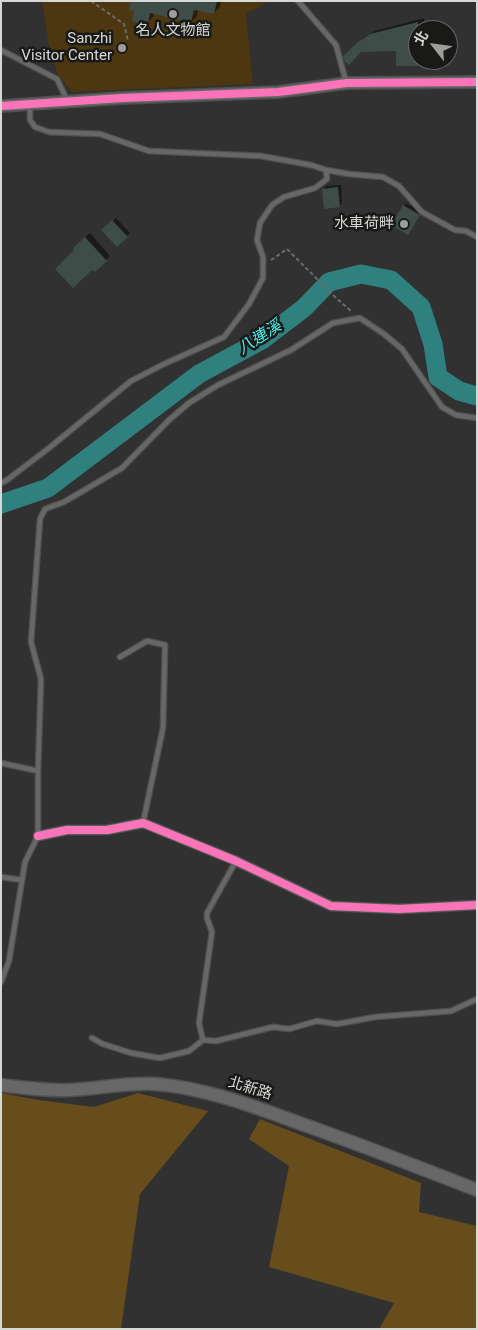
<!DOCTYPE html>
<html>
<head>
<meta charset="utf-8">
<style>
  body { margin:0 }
  #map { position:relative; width:478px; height:1330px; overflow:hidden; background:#303130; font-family:Roboto,"Noto Sans TC",sans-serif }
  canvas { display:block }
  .frame { position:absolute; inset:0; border:2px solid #d6d8d6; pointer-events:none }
  .north { position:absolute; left:408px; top:20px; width:50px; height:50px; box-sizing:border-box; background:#191a18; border:1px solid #656664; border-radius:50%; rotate:300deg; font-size:14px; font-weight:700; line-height:20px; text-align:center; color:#d6d8d6 }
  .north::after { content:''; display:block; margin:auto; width:18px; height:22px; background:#9c9e9c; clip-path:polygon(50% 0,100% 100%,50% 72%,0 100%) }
</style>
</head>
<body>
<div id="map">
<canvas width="478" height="1330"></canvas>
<div class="frame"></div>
<div class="north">北</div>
</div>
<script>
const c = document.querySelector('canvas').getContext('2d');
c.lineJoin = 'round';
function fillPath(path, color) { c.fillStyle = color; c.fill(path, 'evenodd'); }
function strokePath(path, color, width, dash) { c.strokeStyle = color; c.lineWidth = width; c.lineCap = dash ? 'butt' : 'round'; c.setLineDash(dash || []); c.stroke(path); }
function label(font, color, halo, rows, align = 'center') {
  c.font = font + ' Roboto,"Noto Sans TC",sans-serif'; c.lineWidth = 5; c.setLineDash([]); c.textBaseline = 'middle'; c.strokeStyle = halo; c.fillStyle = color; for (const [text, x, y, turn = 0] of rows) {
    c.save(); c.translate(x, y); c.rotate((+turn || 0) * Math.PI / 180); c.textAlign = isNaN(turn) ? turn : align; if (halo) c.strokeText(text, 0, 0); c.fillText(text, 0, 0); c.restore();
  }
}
fillPath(new Path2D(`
  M42,1H269L246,14L253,84L72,92L58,75L49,47Z`), '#4c3710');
fillPath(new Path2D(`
  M1,1093L38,1100L94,1107L138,1093L208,1111L140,1194L121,1329H1Z
  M260,1119L421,1183L419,1212L477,1226V1329H379L394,1303L269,1267L289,1166L249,1139Z`), '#684d1c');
fillPath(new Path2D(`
  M133,1H221L220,7L214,13L198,9L197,16L191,22L154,13L153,17L147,23L136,10Z
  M424,18V30H418V60H424L420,64L397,65V49L361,50L345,56L363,38L375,31Z
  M341,185L342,203L340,206L324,189L326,186Z
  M406,203L422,212L408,234L404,206Z
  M116,218L130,233L117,245L103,230Z
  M90,233L110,256L95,270L74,248Z`), '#0007');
strokePath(new Path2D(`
  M1,504L48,488L199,374L262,340L304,308L329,282L361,274L391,280L421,307L433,344L438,377L459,391L477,396`), '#2f817f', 19);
fillPath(new Path2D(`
  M131,1H217L214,14L194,10L191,23L150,13L148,25L132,21L134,11L129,10Z
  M418,22V66H396V51L361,52L349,65L345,62L343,56L358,42L370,34Z
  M338,187L340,207L324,209L322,189Z
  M403,205L420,215L408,235L391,225Z
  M112,220L128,237L117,247L101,230Z
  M85,237L107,261L95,272L92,270L73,288L55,269L74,250L73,248Z`), '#3f4d48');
const service = new Path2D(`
  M298,1L336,45L346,82
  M1,50L57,79L67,100
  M326,170L349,174L383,177L399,186L422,212L455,230L466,231L477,237
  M1,483L7,480L49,448L131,381L164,364L195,350L224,337L249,304L263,278V257L257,240L260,223L272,205L284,197L315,188L327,179L326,170L311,165L261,156L149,151L100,134L49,132L35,127L30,120V105
  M120,657L147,641L165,645L163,728L143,823
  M1,763L38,771
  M1,877L22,880
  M1,982L9,961L25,862L38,836V771L41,679L31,642L40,519L45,509L64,502L122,468L169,420L189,403L218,385L291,350L333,323L360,318L384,334L402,349L442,407L456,415L477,418
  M92,1038L103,1044L131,1053L160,1058L189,1051L203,1040L216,1041L273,1027L289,1029L317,1021L337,1024L375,1017L451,1011L477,999
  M203,1040L199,1023L212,932L207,918V913L236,861`);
const minor = new Path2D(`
  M38,836L67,830H107L143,823L236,861L331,906L399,909L477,905`);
const tertiary = new Path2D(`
  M1,106L122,98L278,92L347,83L477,82`);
const secondary = new Path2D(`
  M1,1085C24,1088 47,1091 69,1090C98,1089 127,1082 156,1084C205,1088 253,1106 299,1123C359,1144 418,1167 477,1190`);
strokePath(service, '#4e4f4e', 7);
strokePath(minor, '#4e4f4e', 11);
strokePath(tertiary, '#4e4f4e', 14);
strokePath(secondary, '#4e4f4e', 15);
strokePath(new Path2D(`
  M91,1L124,24L128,41
  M271,260L287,249L335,297L352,312`), '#6b6b6b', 2, [4, 2.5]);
strokePath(service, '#666766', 4.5);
strokePath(minor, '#666766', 9);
strokePath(tertiary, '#666766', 11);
strokePath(secondary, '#666766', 12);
strokePath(new Path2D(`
  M1,106L122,98L278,92L347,83L477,82
  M38,836L67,830H107L143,823L236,861L331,906L399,909L477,905`), '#fb73b8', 8);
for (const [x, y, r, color] of [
  [173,14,5,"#9c9e9c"],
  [122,48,5,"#9c9e9c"],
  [404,224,5,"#9c9e9c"]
]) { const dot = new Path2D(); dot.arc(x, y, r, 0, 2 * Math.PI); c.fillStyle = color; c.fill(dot); strokePath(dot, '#191a18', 2); }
label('15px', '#d6d8d6', '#191a18', [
  ["名人文物館",173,31,"center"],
  ["Sanzhi",112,39],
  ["Visitor Center",112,56],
  ["水車荷畔",394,224]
], 'right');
label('15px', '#d6d8d6', '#191a18', [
  ["北新路",250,1089,17]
]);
label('italic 16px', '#4cf3f0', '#191a18', [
  ["八連溪",260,338,-33]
]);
</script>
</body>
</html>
